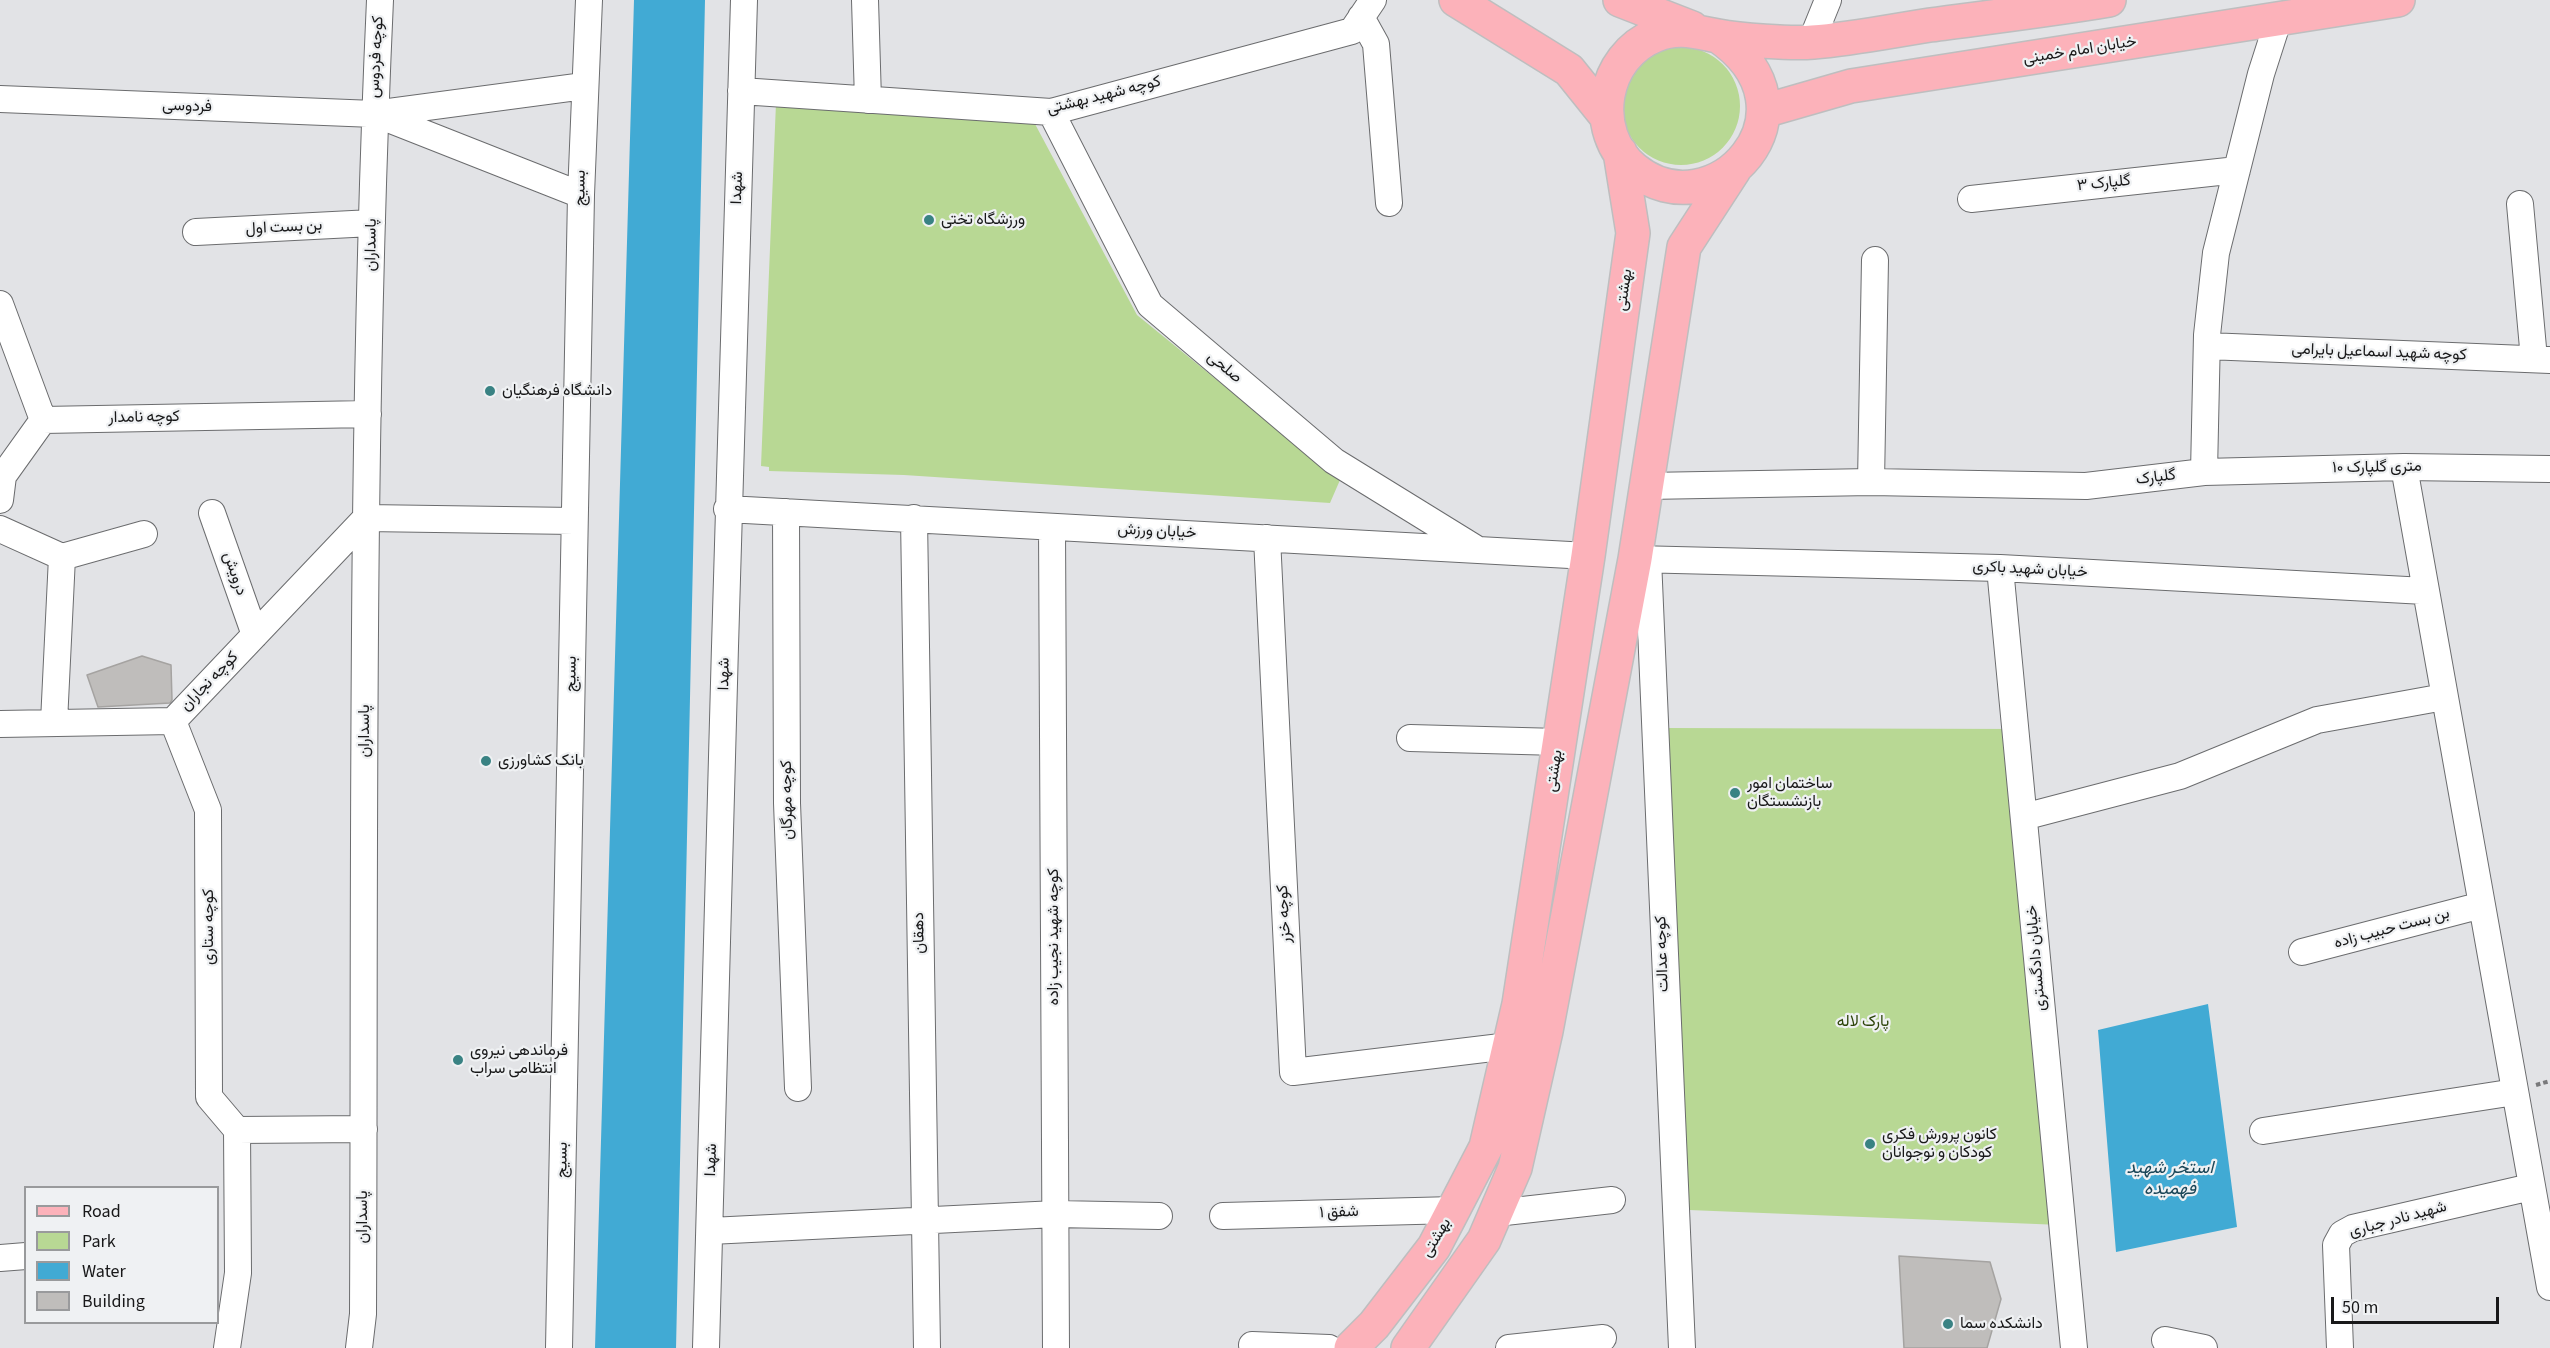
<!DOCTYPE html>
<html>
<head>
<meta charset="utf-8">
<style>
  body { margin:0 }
  #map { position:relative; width:2550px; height:1348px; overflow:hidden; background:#e2e3e6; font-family:"Source Sans 3",sans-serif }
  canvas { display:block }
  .legend { position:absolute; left:24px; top:1186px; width:195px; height:138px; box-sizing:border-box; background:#eff1f3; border:2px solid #999a9c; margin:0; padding:8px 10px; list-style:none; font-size:18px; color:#181819 }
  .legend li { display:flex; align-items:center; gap:12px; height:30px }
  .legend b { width:30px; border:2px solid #999a9c }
  .scale { position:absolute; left:2331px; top:1297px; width:168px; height:27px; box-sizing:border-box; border:3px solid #181819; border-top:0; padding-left:8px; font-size:18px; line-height:21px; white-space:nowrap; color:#181819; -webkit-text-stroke:4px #eff1f3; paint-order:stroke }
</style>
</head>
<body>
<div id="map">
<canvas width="2550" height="1348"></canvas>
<ul class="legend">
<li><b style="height:8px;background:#fcb2ba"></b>Road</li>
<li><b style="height:16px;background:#b8d894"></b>Park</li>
<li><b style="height:16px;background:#41aad4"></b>Water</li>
<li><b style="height:16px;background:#bfbdbb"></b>Building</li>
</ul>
<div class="scale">50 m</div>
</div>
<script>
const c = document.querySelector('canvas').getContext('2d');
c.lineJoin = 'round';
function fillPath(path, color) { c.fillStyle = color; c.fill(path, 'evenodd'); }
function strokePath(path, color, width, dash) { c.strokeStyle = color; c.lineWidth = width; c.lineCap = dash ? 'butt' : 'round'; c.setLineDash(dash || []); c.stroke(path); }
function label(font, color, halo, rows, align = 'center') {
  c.font = font + ' "Source Sans 3",Vazirmatn,sans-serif'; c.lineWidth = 4.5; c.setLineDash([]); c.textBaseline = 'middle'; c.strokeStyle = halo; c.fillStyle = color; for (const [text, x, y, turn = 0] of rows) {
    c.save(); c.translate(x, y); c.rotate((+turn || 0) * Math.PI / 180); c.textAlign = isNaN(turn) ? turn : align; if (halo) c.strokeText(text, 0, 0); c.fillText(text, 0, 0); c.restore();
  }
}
fillPath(new Path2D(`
  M1622 106a59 59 0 1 1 118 0a59 59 0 1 1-118 0Z
  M776,103L1014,112L1035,124L1137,315L1340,480L1330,503L904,475L769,471V467L761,466Z
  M1667,728L2025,729L2061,1225L1689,1210Z`), '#b8d894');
fillPath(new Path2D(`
  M634,0H705L676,1348H595Z
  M2208,1004L2237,1227L2116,1252L2098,1030Z`), '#41aad4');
const building = new Path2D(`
  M142,656L171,665L172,700L170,703L98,707L87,675Z
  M1899,1256L1990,1262L2001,1299L1987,1348H1904Z`);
fillPath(building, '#bfbdbb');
strokePath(building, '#a5a3a1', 1.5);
const minor = new Path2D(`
  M865,0L868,100
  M1361,17L1376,44L1389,203
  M1811,42L1828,0
  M741,91L1051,112L1352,31L1373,0
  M0,99L374,114L584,86
  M1051,112L1150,305L1334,461L1475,548
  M378,115L581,195
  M1971,199L2237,170
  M2520,204L2534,359
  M196,232L372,223
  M0,304L43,420L368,414
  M2207,346L2550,360
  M2404,467L2550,1287
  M2204,472L2207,335L2216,253L2261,74L2278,21
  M1871,482L1875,260
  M1647,486L1871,482L2086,486L2204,472L2404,467L2550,469
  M0,500L3,476L43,420
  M727,509L1588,556
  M786,512L787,803L798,1088
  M212,513L255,635
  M914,518L927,1348
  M1052,527L1056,1348
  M0,529L62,557L54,722
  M1267,538L1293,1072L1509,1046
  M62,557L144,534
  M1635,559L2000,568L2425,591
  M1648,559L1682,1348
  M2000,568L2074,1348
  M173,721L208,810L209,1097L237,1130L364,1129
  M0,724L173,721L366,518L574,521
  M1410,738L1559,742
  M2031,815L2180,776L2317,720L2444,697
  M2302,952L2482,905
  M2263,1131L2515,1092
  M1496,1213L1612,1200
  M1223,1216L1454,1210
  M710,1231L1056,1214L1159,1216
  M0,1258L26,1256
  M2165,1340L2204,1348
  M1252,1345L1329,1348
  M227,1348L238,1273L237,1130
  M359,1348L363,1314C365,876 360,437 380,0
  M559,1348L581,195L589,0
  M706,1348C719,899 729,449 744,0
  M1509,1348L1603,1338
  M2340,1348L2336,1245L2342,1234L2353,1228L2531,1187`);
const major = new Path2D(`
  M1456,0L1569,70L1606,116
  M1620,0L1692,28
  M1718,36C1828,111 1713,234 1634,169C1589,131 1602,56 1656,35C1678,26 1696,32 1718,36C1739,40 1792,44 1813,42C1852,39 1891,31 1930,25C1990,17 2050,10 2109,0
  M1764,111L1851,86L2398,0
  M1351,1348L1374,1325L1434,1247L1486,1147L1519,1004L1588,556L1633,233L1620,152
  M1408,1348L1484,1240L1515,1168L1546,1031L1635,559L1684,247L1734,170`);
strokePath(minor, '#6b6c6e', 28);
strokePath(major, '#bebebf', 36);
strokePath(new Path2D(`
  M2536,1085L2550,1081`), '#79797b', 4, [4.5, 3]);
strokePath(minor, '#fff', 26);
strokePath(major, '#fcb2ba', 33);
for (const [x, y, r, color] of [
  [929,220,6,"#398283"],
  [490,391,6,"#398283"],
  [486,761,6,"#398283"],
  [1735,793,6,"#398283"],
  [458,1060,6,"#398283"],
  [1870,1144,6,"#398283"],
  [1948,1324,6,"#398283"]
]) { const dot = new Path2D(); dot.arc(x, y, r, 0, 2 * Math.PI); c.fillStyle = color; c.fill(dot); strokePath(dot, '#eff1f3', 2); }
label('16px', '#181819', '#eff1f3', [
  ["خیابان امام خمینی",2080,51,-9],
  ["کوچه فردوس",377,57,-87],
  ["کوچه شهید بهشتی",1104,96,-14],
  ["فردوسی",187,107,2],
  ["گلپارک ۳",2104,184,-6],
  ["بسیج",581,188,-89],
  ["شهدا",738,188,-88],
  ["بن بست اول",284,228,-3],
  ["پاسداران",372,245,-89],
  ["بهشتی",1625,290,-82],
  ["کوچه شهید اسماعیل بایرامی",2379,353,2],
  ["صلحی",1224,368,40],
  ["کوچه نامدار",144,418,-1],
  ["۱۰ متری گلپارک",2377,468,-1],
  ["گلپارک",2156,478,-7],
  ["خیابان ورزش",1157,532,3],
  ["خیابان شهید باکری",2030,570,3],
  ["درویش",234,574,71],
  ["بسیج",572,674,-89],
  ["شهدا",725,674,-89],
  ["کوچه نجاران",210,682,-46],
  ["پاسداران",365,731,-90],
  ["بهشتی",1555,771,-81],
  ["کوچه مهرگان",788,800,-91],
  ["کوچه خزر",1285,914,-93],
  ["کوچه ستاری",209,927,-90],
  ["بن بست حبیب زاده",2392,929,-15],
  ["دهقان",920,933,-91],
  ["کوچه شهید نجیب زاده",1054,937,-90],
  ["کوچه عدالت",1663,954,-92],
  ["خیابان دادگستری",2037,958,-95],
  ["بسیج",563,1160,-89],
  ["شهدا",712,1160,-88],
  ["شفق ۱",1339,1213,-2],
  ["پاسداران",363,1217,-90],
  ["شهید نادر جباری",2398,1220,-15],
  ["بهشتی",1437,1238,-59]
]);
label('16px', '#181819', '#eff1f3', [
  ["ورزشگاه تختی",941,220],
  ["دانشگاه فرهنگیان",502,391],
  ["بانک کشاورزی",498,761],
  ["ساختمان امور",1747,784],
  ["بازنشستگان",1747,802],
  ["فرماندهی نیروی",470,1051],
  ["انتظامی سراب",470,1069],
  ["کانون پرورش فکری",1882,1135],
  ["کودکان و نوجوانان",1882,1153],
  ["دانشکده سما",1960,1324]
], 'left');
label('16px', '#2e450b', '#eff1f3', [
  ["پارک لاله",1863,1022]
]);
label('italic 18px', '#1a4658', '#eff1f3', [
  ["استخر شهید",2170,1169],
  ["فهمیده",2170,1190]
]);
</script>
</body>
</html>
